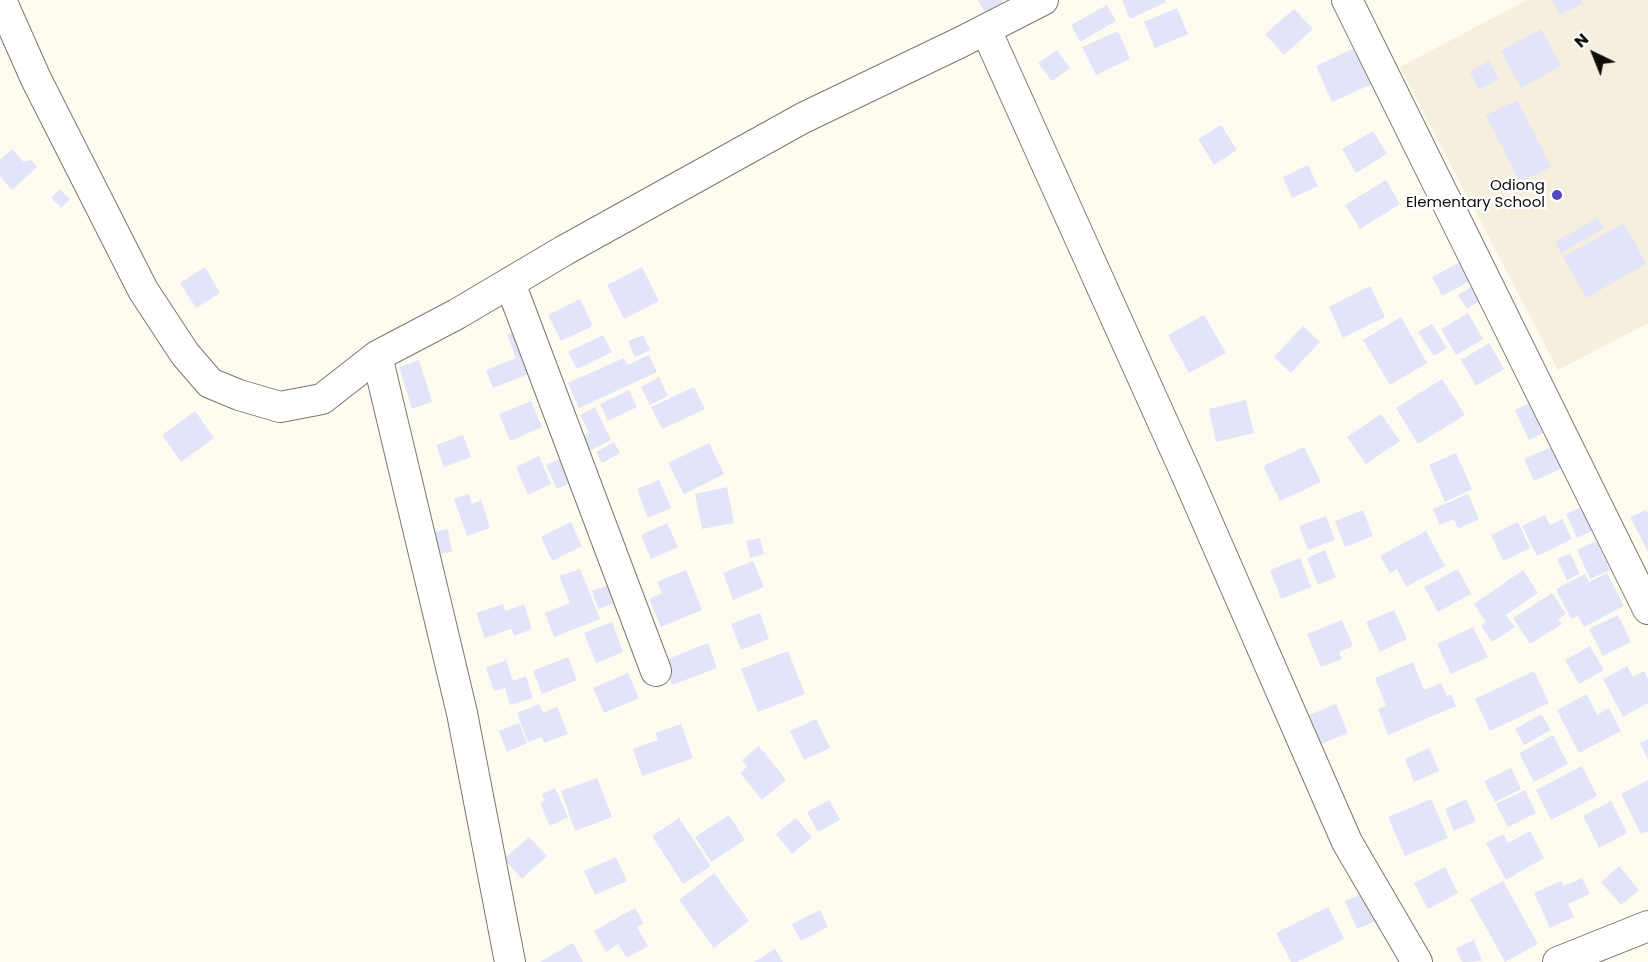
<!DOCTYPE html>
<html>
<head>
<meta charset="utf-8">
<style>
  body { margin:0 }
  #map { position:relative; width:1648px; height:962px; overflow:hidden; background:#fffbf1; font-family:Poppins,sans-serif }
  canvas { display:block }
  .north { position:absolute; left:1564px; top:24px; width:60px; height:60px; -webkit-text-stroke:4px #fff; paint-order:stroke; rotate:317deg; font-size:16px; font-weight:700; line-height:24px; text-align:center; color:#0e0c09 }
  .north::after { content:''; display:block; margin:auto; width:21px; height:27px; background:#0e0c09; clip-path:polygon(50% 0,100% 100%,50% 72%,0 100%) }
</style>
</head>
<body>
<div id="map">
<canvas width="1648" height="962"></canvas>
<div class="north">N</div>
</div>
<script>
const c = document.querySelector('canvas').getContext('2d');
c.lineJoin = 'round';
function fillPath(path, color) { c.fillStyle = color; c.fill(path, 'evenodd'); }
function strokePath(path, color, width, dash) { c.strokeStyle = color; c.lineWidth = width; c.lineCap = dash ? 'butt' : 'round'; c.setLineDash(dash || []); c.stroke(path); }
function label(font, color, halo, rows, align = 'center') {
  c.font = font + ' Poppins,sans-serif'; c.lineWidth = 5; c.setLineDash([]); c.textBaseline = 'middle'; c.strokeStyle = halo; c.fillStyle = color; for (const [text, x, y, turn = 0] of rows) {
    c.save(); c.translate(x, y); c.rotate((+turn || 0) * Math.PI / 180); c.textAlign = isNaN(turn) ? turn : align; if (halo) c.strokeText(text, 0, 0); c.fillText(text, 0, 0); c.restore();
  }
}
fillPath(new Path2D(`
  M1527,0H1648V323L1558,370L1400,67Z`), '#f6efde');
fillPath(new Path2D(`
  M978,0H1002L1007,9L989,19Z
  M1122,0H1165L1166,2L1130,19Z
  M1552,0H1581L1583,3L1560,15Z
  M1107,5L1116,21L1080,42L1071,25Z
  M1177,8L1188,34L1155,48L1144,22Z
  M1294,9L1313,29L1284,55L1265,34Z
  M1541,29L1561,66L1521,88L1501,51Z
  M1118,31L1130,59L1096,75L1082,47Z
  M1355,48L1372,84L1332,102L1316,66Z
  M1057,50L1070,68L1052,81L1038,63Z
  M1489,61L1499,79L1479,90L1470,72Z
  M1517,100L1551,167L1520,182L1486,115Z
  M1221,125L1237,150L1214,165L1198,139Z
  M1373,131L1387,154L1356,173L1342,149Z
  M12,149L24,162L31,160L37,167L12,190L0,176V160Z
  M1308,165L1318,186L1292,198L1283,177Z
  M1386,180L1400,204L1360,229L1345,205Z
  M60,189L70,199L61,208L51,198Z
  M1598,218L1604,228L1561,253L1555,242Z
  M1624,223L1646,264L1586,298L1563,257Z
  M1462,261L1472,280L1442,296L1432,277Z
  M205,267L220,293L196,308L180,283Z
  M642,267L659,301L624,319L607,285Z
  M1476,284L1485,298L1467,309L1458,295Z
  M1370,286L1385,317L1343,338L1329,307Z
  M580,299L593,326L561,341L548,315Z
  M1468,313L1483,339L1456,355L1441,329Z
  M1204,315L1226,353L1189,373L1168,335Z
  M1401,317L1427,363L1390,385L1363,340Z
  M1432,324L1447,348L1434,356L1418,332Z
  M1303,326L1320,342L1291,373L1274,357Z
  M526,327L542,369L493,388L486,370L516,358L507,335Z
  M603,335L612,352L577,369L568,352Z
  M643,335L650,350L635,357L628,341Z
  M1489,343L1504,369L1476,386L1461,360Z
  M649,355L657,372L579,408L568,383L624,358L628,365Z
  M419,360L432,402L412,409L399,367Z
  M659,377L668,396L650,405L641,387Z
  M1442,379L1465,415L1418,444L1396,408Z
  M694,387L705,409L662,429L651,407Z
  M629,390L637,407L608,421L600,404Z
  M1246,400L1254,433L1216,442L1209,409Z
  M1535,400L1549,430L1529,440L1515,410Z
  M531,401L542,427L510,441L499,414Z
  M595,407L611,440L585,453L578,438L589,433L580,415Z
  M195,411L214,438L181,462L162,435Z
  M1381,414L1400,441L1366,464L1347,437Z
  M463,435L471,457L444,467L436,445Z
  M614,442L620,453L602,463L596,452Z
  M709,443L724,474L684,494L668,463Z
  M1556,445L1565,467L1534,481L1524,459Z
  M1304,447L1321,482L1280,501L1263,466Z
  M1456,453L1472,489L1445,502L1429,465Z
  M539,456L551,484L528,495L516,467Z
  M566,456L577,480L557,489L546,465Z
  M659,480L671,508L648,518L637,489Z
  M727,487L734,523L702,529L695,494Z
  M469,494L472,504L481,500L490,528L467,536L454,499Z
  M1468,494L1479,519L1458,529L1454,519L1440,525L1433,509Z
  M1581,507L1592,531L1577,538L1566,514Z
  M1363,510L1373,536L1345,547L1335,521Z
  M1646,510L1648,514V552L1630,517Z
  M1545,515L1550,525L1562,519L1572,539L1537,556L1522,526Z
  M1326,516L1335,540L1308,550L1299,526Z
  M571,522L582,546L552,561L541,537Z
  M1518,522L1530,548L1503,561L1491,535Z
  M667,523L678,547L651,559L641,535Z
  M448,529L452,552L436,554L431,532Z
  M1426,531L1445,566L1406,587L1397,569L1390,573L1380,556Z
  M760,538L764,554L750,558L746,541Z
  M1596,541L1610,570L1590,579L1577,550Z
  M1325,550L1336,577L1318,585L1307,558Z
  M1570,553L1580,574L1567,580L1557,559Z
  M1300,558L1311,587L1281,599L1270,570Z
  M753,561L764,587L733,600L723,573Z
  M580,569L600,619L554,637L545,613L570,603L559,576Z
  M1458,569L1471,594L1438,612L1424,587Z
  M686,570L702,610L661,627L649,599L662,593L657,582Z
  M1523,570L1538,593L1506,615L1515,627L1492,642L1481,626L1486,622L1474,604Z
  M1607,573L1624,606L1584,627L1578,616L1571,619L1556,589L1585,574L1589,582Z
  M619,581L626,599L598,609L592,591Z
  M1552,593L1566,614L1558,619L1562,624L1530,644L1513,618Z
  M503,604L505,611L524,604L532,629L514,636L509,621L511,629L485,638L476,613Z
  M1394,610L1407,639L1380,652L1366,622Z
  M760,613L769,639L741,650L731,624Z
  M1618,615L1631,642L1603,656L1589,629Z
  M1342,620L1353,646L1339,652L1342,659L1321,667L1307,634Z
  M612,622L623,652L596,663L584,633Z
  M1473,627L1488,657L1451,674L1437,644Z
  M708,643L717,668L672,685L663,661Z
  M1590,646L1604,670L1579,684L1565,660Z
  M788,651L805,694L758,712L741,669Z
  M568,657L577,680L542,694L533,671Z
  M506,660L513,681L526,676L533,698L510,705L505,688L494,691L486,668Z
  M1413,662L1424,690L1441,683L1447,696L1451,694L1456,706L1388,735L1378,709L1386,706L1375,678Z
  M1627,666L1633,677L1644,671L1648,679V703L1623,717L1603,679Z
  M1534,671L1549,703L1490,731L1475,699Z
  M628,673L639,698L604,713L593,688Z
  M1587,694L1597,715L1609,708L1621,731L1579,753L1557,710Z
  M539,704L543,713L557,707L568,734L544,743L542,737L528,742L517,713Z
  M1336,704L1348,733L1321,744L1309,715Z
  M1541,714L1551,730L1524,745L1515,729Z
  M816,719L830,748L804,760L790,731Z
  M519,723L527,743L507,752L499,731Z
  M681,724L693,758L642,776L633,749L658,740L655,733Z
  M1553,735L1568,764L1534,782L1519,753Z
  M1648,739V760L1640,743Z
  M759,746L786,780L762,800L740,773L747,767L742,760Z
  M1429,748L1439,771L1414,782L1405,759Z
  M1582,766L1597,796L1551,820L1536,790Z
  M1511,768L1521,789L1495,802L1484,781Z
  M597,778L612,817L575,831L561,791Z
  M1648,780V831L1641,834L1621,794Z
  M555,788L568,817L550,826L540,803L545,801L542,794Z
  M1525,790L1536,813L1508,827L1496,804Z
  M1431,799L1448,838L1405,856L1388,817Z
  M1466,799L1476,821L1454,831L1445,809Z
  M829,800L840,820L818,832L807,812Z
  M1611,801L1627,833L1599,848L1583,816Z
  M729,815L745,840L711,862L695,837Z
  M679,818L711,866L683,884L652,836Z
  M796,818L812,837L792,854L776,834Z
  M1530,831L1544,858L1506,880L1486,843L1503,834L1508,843Z
  M529,837L547,856L522,879L504,859Z
  M616,857L627,881L595,895L584,871Z
  M1619,866L1639,890L1621,905L1601,882Z
  M1445,867L1458,893L1428,909L1414,883Z
  M714,873L749,921L714,948L679,900Z
  M1582,878L1590,894L1568,904L1574,917L1550,928L1534,893L1561,881L1564,886Z
  M1503,881L1538,944L1505,962L1470,899Z
  M1367,892L1378,920L1357,929L1345,901Z
  M1328,907L1344,939L1297,962H1291L1276,933Z
  M635,908L644,923L637,927L648,946L627,958L618,944L606,952L594,931Z
  M820,910L828,927L801,941L792,924Z
  M1474,940L1482,961L1462,962L1456,948Z
  M573,943L583,962H540Z
  M775,949L783,962H754Z`), '#e2e4fa');
const minor = new Path2D(`
  M1,0L36,79L143,290L185,354L210,383L239,395L280,407L322,399L377,356L457,314L565,250L803,118L961,42L1043,0
  M1347,0L1648,609
  M986,30L1188,478L1347,842L1417,962
  M510,283L656,671
  M377,356L462,713L510,962
  M1558,962L1648,926`);
strokePath(minor, '#7b786f', 32);
strokePath(minor, '#fff', 30);
for (const [x, y, r, color] of [
  [1557,195,6,"#5347be"]
]) { const dot = new Path2D(); dot.arc(x, y, r, 0, 2 * Math.PI); c.fillStyle = color; c.fill(dot); strokePath(dot, '#fff', 2); }
label('15px', '#0e0c09', '#fff', [
  ["Odiong",1545,186],
  ["Elementary School",1545,203]
], 'right');
</script>
</body>
</html>
